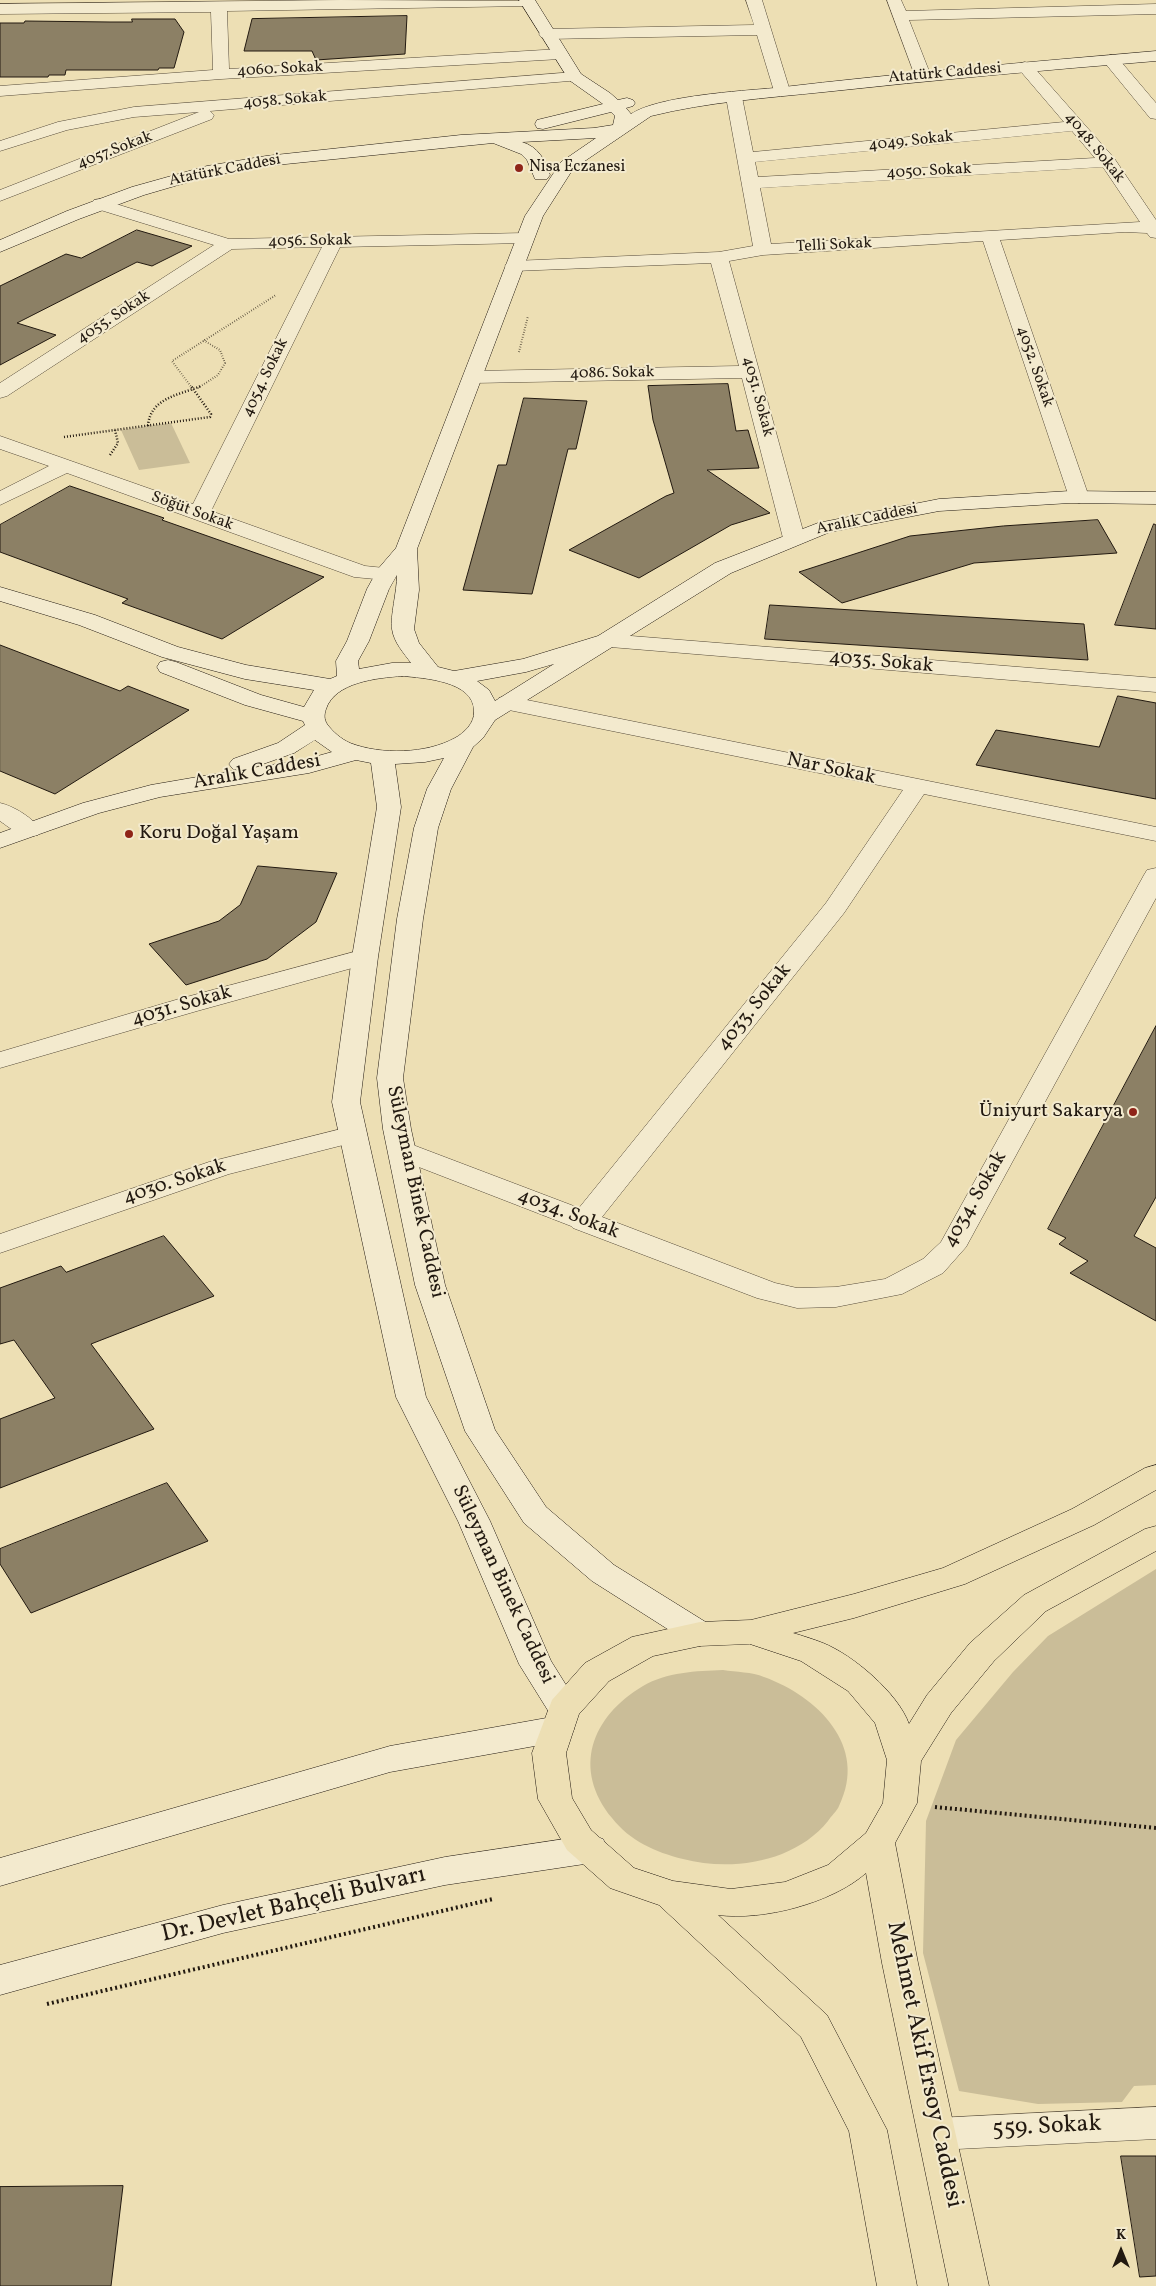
<!DOCTYPE html>
<html>
<head>
<meta charset="utf-8">
<style>
  body { margin:0 }
  #map { position:relative; width:1156px; height:2286px; overflow:hidden; background:#eddfb4; font-family:Vollkorn,serif }
  canvas { display:block }
  .north { position:absolute; left:1096px; top:2226px; width:50px; height:50px; -webkit-text-stroke:4px #f3eace; paint-order:stroke; rotate:0deg; font-size:14px; font-weight:700; line-height:20px; text-align:center; color:#221910 }
  .north::after { content:''; display:block; margin:auto; width:18px; height:22px; background:#221910; clip-path:polygon(50% 0,100% 100%,50% 72%,0 100%) }
</style>
</head>
<body>
<div id="map">
<canvas width="1156" height="2286"></canvas>
<div class="north">K</div>
</div>
<script>
const c = document.querySelector('canvas').getContext('2d');
c.lineJoin = 'round';
function fillPath(path, color) { c.fillStyle = color; c.fill(path, 'evenodd'); }
function strokePath(path, color, width, dash) { c.strokeStyle = color; c.lineWidth = width; c.lineCap = dash ? 'butt' : 'round'; c.setLineDash(dash || []); c.stroke(path); }
function label(font, color, halo, rows, align = 'center') {
  c.font = font + ' Vollkorn,serif'; c.lineWidth = 4; c.setLineDash([]); c.textBaseline = 'middle'; c.strokeStyle = halo; c.fillStyle = color; for (const [text, x, y, turn = 0] of rows) {
    c.save(); c.translate(x, y); c.rotate((+turn || 0) * Math.PI / 180); c.textAlign = isNaN(turn) ? turn : align; if (halo) c.strokeText(text, 0, 0); c.fillText(text, 0, 0); c.restore();
  }
}
fillPath(new Path2D(`
  M171,423L190,463L139,470L121,430Z
  M1156,1569V2085L1134,2086L1122,2102L1038,2104L959,2091L923,1953L926,1821L956,1740L1013,1672L1048,1636Z
  M723,1670C736,1672 752,1672 764,1677C817,1696 869,1746 839,1806C837,1811 831,1816 828,1821C795,1862 732,1872 683,1859C655,1852 630,1841 612,1818C572,1769 591,1717 643,1686C667,1672 696,1671 723,1670Z`), '#cabd98');
const building = new Path2D(`
  M407,16L405,54L316,60L312,51H244L252,19Z
  M132,19H175L184,32L174,68H159L158,70H66L65,75H49L48,77H0V23H24L25,21L110,22H132Z
  M137,230L192,246L152,266L137,262L17,323L56,335L0,365V286L66,254L81,258Z
  M728,384L736,431L748,430L759,468L707,470L770,513L731,525L639,578L569,550L666,496L674,493L653,420L648,386Z
  M524,398L587,401L576,449H568L532,594L463,590L498,465H506Z
  M70,486L164,518L162,520L324,577L222,639L122,603L128,599L0,552V525Z
  M1098,520L1117,553L974,563L842,603L799,572L910,536L1003,526Z
  M1154,524L1156,525V629L1115,625Z
  M770,605L1084,624L1088,660L765,639Z
  M0,645L120,691L128,686L189,710L55,794L0,771Z
  M1118,696L1156,703V799L976,765L996,730L1099,747Z
  M258,866L337,873L316,922L267,959L186,985L149,944L219,921L240,905Z
  M1156,1026V1197L1134,1236L1156,1248V1321L1070,1273L1088,1261L1059,1244L1066,1238L1048,1229Z
  M164,1236L214,1296L91,1344L154,1429L0,1488V1419L55,1398L14,1340L0,1344V1288L61,1266L66,1272Z
  M167,1483L208,1541L31,1613L0,1564V1549Z
  M1121,2156H1156V2276L1140,2277Z
  M123,2186L111,2286H0V2187Z`);
fillPath(building, '#8c8065');
strokePath(building, '#221910', 1);
const street = new Path2D(`
  M341,0L535,1L532,4L527,6L227,11L229,69L560,49L566,51L568,54L566,57L560,59L221,79L0,96V86L213,70L211,12L0,14V4Z
  M746,0H762L790,91L788,94H776L774,91L757,35L547,39L541,37L539,34L541,31L547,29L754,25Z
  M887,0H901L906,11L1156,4V14L909,20L931,76L929,79H917L915,76Z
  M1111,55L1117,57L1156,103V119L1150,118L1105,63L1103,60L1105,57Z
  M1025,62L1031,64L1114,158L1156,220V238L1150,237L1147,233L1125,232L1000,240L1089,497L1086,501L1079,503L1072,501L1069,497L983,241L763,255L729,261L805,538L801,542L794,544L787,542L783,538L742,378L473,383L466,381L463,377L466,373L473,371L739,366L711,263L514,271L508,270L505,266L508,262L514,261L719,252L753,246L726,97L728,94H740L742,97L753,152L1064,122L1017,67L1019,64ZM1072,131L1095,158L758,177L755,162ZM1103,167L1140,222L771,244L760,188Z
  M575,72L581,74L583,77L581,80L210,111L214,115L212,119L0,201V190L199,112L134,117L67,130L0,151V141L58,122L134,107Z
  M100,199L229,239L525,233L531,234L534,238L531,242L525,243L340,247L211,511L365,566L394,569L397,574L394,579L386,580L354,577L67,473L0,505V491L49,466L0,449V436L193,504L322,247L232,249L7,396L0,398V383L214,245L94,208L91,204L94,200Z
  M606,634L1156,678V692L598,646L595,641L598,636Z
  M507,696L1156,827V841L924,794L844,913L602,1217L775,1283L797,1288L836,1287L885,1279L923,1259L941,1242L1144,875L1147,870L1156,868V898L966,1247L943,1273L902,1294L836,1307L797,1308L757,1298L573,1228L571,1226L393,1157L389,1151L393,1145L403,1142L413,1145L579,1208L826,903L903,790L499,708L496,703L499,698Z
  M0,803C14,806 33,818 41,830L38,835C22,839 13,830 0,821Z
  M365,949L374,952L378,957L374,962L197,1011L0,1068V1052L179,999Z
  M353,1126L363,1128L367,1134L363,1140L229,1174L0,1253V1234L209,1162Z
  M1156,2107V2139L937,2150L924,2145L918,2134L924,2123L937,2118Z`);
const secondary = new Path2D(`
  M519,0H535L581,74L610,93L618,100L627,98L633,100L635,103L633,106L626,108L631,114C658,96 740,91 775,88C902,73 1029,62 1156,51V61C1045,70 934,80 824,92C766,98 707,102 651,116L573,169L543,216L417,549L419,590L414,629L419,643L438,667L454,671L523,659L598,636L715,563L818,523L939,499L1070,491L1156,492V504L1070,503L939,511L830,532L731,573L495,720L483,738L473,747L451,789L438,828L423,919L403,1078L411,1129L445,1285L495,1430L546,1507L614,1565L712,1626L716,1634L712,1642L700,1646L688,1642L592,1581L524,1523L465,1431L415,1285L383,1129L377,1078L397,919L414,828L427,789L444,758L425,762L395,764L401,807L378,957L360,1102L426,1397L490,1521L551,1661L581,1709L576,1718L569,1720L574,1729L569,1738L557,1742L390,1772L0,1886V1858L390,1746L552,1717L519,1664L458,1521L396,1397L332,1102L352,957L377,807L371,763L356,760L309,773L160,797L99,813L0,848V833L83,803L151,785L238,770L233,769L229,764L233,759L278,743L305,725L303,721L245,705L160,672L157,667L160,662L168,660L176,662L261,695L304,707L314,690L245,679L162,657L79,625L0,601V587L95,615L178,647L246,665L330,679L337,676L336,661L347,641L367,589L378,569L396,548L525,216L561,162L596,138L522,142C538,147 545,159 550,175L547,179H535L527,160L521,154L493,143L266,166L209,176L144,195L79,219L0,252V240L67,211L132,187L207,166L266,156L461,135L594,128L613,125L615,116L611,112L543,129L537,128L535,124L537,120L603,104L569,80ZM397,575C397,592 390,616 392,629C394,643 404,653 411,663H392L359,669L358,661L369,641L389,589ZM554,664L495,701L489,690L477,681L526,672ZM402,676C424,678 474,681 474,711C475,723 464,733 455,738C426,754 381,755 350,743C341,739 333,732 327,724C324,719 324,715 326,709C335,682 377,678 402,676ZM315,740L332,752L307,759L252,768L294,753Z
  M591,1835L603,1839L608,1849L603,1859L591,1863L445,1885L223,1933L0,1995V1965L223,1905L445,1857Z`);
const primary = new Path2D(`
  M1156,1465V1490L1094,1525L965,1584L854,1618L793,1633C803,1636 813,1639 823,1643C853,1655 898,1693 909,1724L927,1695L970,1643L1024,1595L1145,1529L1156,1526V1551L1046,1611L994,1661L951,1713L921,1761L917,1803L895,1843L918,1963L989,2286H949L882,1963L866,1873C832,1903 763,1921 718,1915L827,2015L887,2130L917,2286H877L849,2131L801,2037L659,1905L610,1888L567,1850L538,1799L532,1753L552,1700L585,1663L632,1637L700,1622L751,1620L854,1594L943,1568L1072,1509L1145,1468ZM750,1644L801,1661L848,1691L875,1723L887,1760L883,1803L866,1833L828,1865L785,1882L731,1889L673,1881L634,1868L591,1830L572,1798L566,1753L579,1714L609,1681L653,1656L700,1646Z`);
strokePath(street, '#554a39', 1);
strokePath(secondary, '#221910', 1);
strokePath(primary, '#221910', 1);
strokePath(new Path2D(`
  M519,352L528,316
  M192,388L172,361L276,295
  M198,388L218,375L225,363L220,350L203,340`), '#221910', 2, [0.5, 2]);
strokePath(new Path2D(`
  M148,426C150,398 179,395 201,386
  M64,437L210,417L211,414L191,386
  M110,455L118,443L115,430`), '#221910', 2.5, [1, 2]);
strokePath(new Path2D(`
  M935,1807L1156,1828
  M47,2004L493,1899`), '#221910', 4, [2, 3]);
fillPath(street, '#f3eace');
fillPath(secondary, '#f3eace');
fillPath(primary, '#eddfb4');
for (const [x, y, r, color] of [
  [519,168,5,"#8f2418"],
  [129,834,5,"#8f2418"],
  [1133,1112,5,"#8f2418"]
]) { const dot = new Path2D(); dot.arc(x, y, r, 0, 2 * Math.PI); c.fillStyle = color; c.fill(dot); strokePath(dot, '#f3eace', 2); }
label('16px', '#221910', '#f3eace', [
  ["4060. Sokak",280,70,-3],
  ["Atatürk Caddesi",945,74,-5],
  ["4058. Sokak",285,101,-5],
  ["4049. Sokak",911,142,-6],
  ["4048. Sokak",1094,148,51],
  ["4057.Sokak",115,151,-21],
  ["Atatürk Caddesi",225,171,-11],
  ["4050. Sokak",929,172,-3],
  ["4056. Sokak",310,242,-1],
  ["Telli Sokak",834,246,-3],
  ["4055. Sokak",114,318,-33],
  ["4052. Sokak",1034,367,71],
  ["4086. Sokak",612,374,-1],
  ["4054. Sokak",266,378,-64],
  ["4051. Sokak",757,397,75],
  ["Söğüt Sokak",192,512,20],
  ["Aralık Caddesi",867,520,-12]
]);
label('16px', '#221910', '#f3eace', [
  ["Nisa Eczanesi",529,168]
], 'left');
label('20px', '#221910', '#f3eace', [
  ["4035. Sokak",881,663,5],
  ["Nar Sokak",831,770,12],
  ["Aralık Caddesi",257,773,-10],
  ["4031. Sokak",182,1007,-16],
  ["4033. Sokak",755,1008,-51],
  ["4030. Sokak",175,1183,-18],
  ["Süleyman Binek Caddesi",414,1192,78],
  ["4034. Sokak",976,1200,-60],
  ["4034. Sokak",568,1215,21],
  ["Süleyman Binek Caddesi",502,1585,65]
]);
label('20px', '#221910', '#f3eace', [
  ["Koru Doğal Yaşam",139,834],
  ["Üniyurt Sakarya",1123,1112,"right"]
], 'left');
label('24px', '#221910', '#f3eace', [
  ["Dr. Devlet Bahçeli Bulvarı",294,1906,-13],
  ["Mehmet Akif Ersoy Caddesi",923,2065,78],
  ["559. Sokak",1047,2128,-3]
]);
</script>
</body>
</html>
